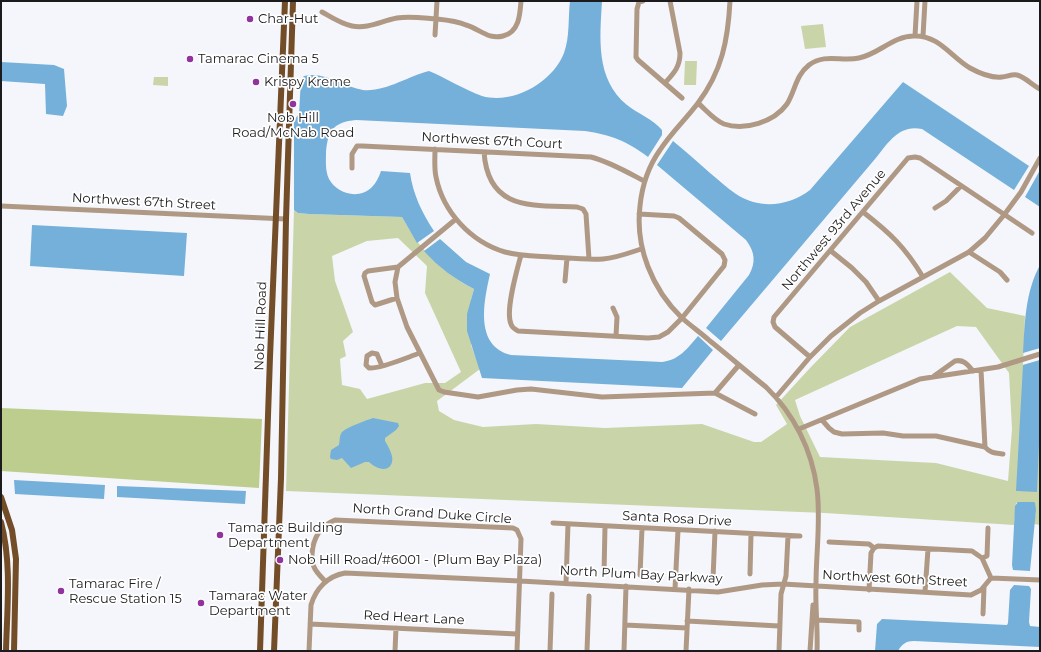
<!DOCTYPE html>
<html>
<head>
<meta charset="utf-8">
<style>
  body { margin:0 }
  #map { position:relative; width:1041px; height:652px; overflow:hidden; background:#f4f6fb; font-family:Montserrat,sans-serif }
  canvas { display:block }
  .frame { position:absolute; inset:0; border:2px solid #1b1b1d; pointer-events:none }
</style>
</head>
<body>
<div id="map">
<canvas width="1041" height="652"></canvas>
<div class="frame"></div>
</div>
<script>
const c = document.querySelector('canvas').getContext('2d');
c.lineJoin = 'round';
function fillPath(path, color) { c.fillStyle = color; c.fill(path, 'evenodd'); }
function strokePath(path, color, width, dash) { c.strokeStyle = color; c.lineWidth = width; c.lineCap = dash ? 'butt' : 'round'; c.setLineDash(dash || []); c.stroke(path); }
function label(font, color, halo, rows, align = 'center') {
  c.font = font + ' Montserrat,sans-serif'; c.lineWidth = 3.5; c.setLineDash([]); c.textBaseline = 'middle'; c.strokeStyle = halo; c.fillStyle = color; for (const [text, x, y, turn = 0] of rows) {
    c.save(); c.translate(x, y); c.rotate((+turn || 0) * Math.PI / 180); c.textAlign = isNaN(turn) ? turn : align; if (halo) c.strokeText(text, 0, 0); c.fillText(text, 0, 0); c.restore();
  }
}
fillPath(new Path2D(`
  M823,24L826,47L805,49L801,26Z
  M685,61H697L696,85H684Z
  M154,77H168V86L153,85Z
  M294,210L298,213L309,214L402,217C420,250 441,272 474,289L471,300V345L480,369L437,401L439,411L454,420L483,427L536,424L605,428L702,424L754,442H761L787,424L776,405L810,368L850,327L950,272L987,308L1025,316L1023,365L1040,360V525L1034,524L1036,510L1016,503L1014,525L825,513L286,491ZM398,238L427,266L425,293L461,372L445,383H425L367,399L360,389L342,385L340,359L346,356L343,341L353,332L335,281L332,256L367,241ZM957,326L976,327L1009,373L1012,429L1008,481L936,463L820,457L800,416L795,400Z`), '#c9d5a8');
fillPath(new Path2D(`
  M1,408L262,419L259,488L1,471Z`), '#bccd8e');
fillPath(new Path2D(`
  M570,1H602C600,37 595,79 627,105C637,113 654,120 662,130V135L648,157C627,141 611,135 585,131L356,120C334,122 328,130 326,152C326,161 325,170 329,179C337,194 359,200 372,187C376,183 379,177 381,171L410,173C413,194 422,213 434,231L417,243L402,217L309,214L298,213L294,210V120L299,114L301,79L304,76C325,71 343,87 363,90C386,92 408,76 429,71C446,78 465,90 482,96C513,105 553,82 564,53C570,37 568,17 570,1Z
  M1,62L54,65L64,69L67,106L63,116L46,114L45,84L1,81Z
  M903,82L1029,166L1014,190L922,129C899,124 888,143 875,159L721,341L706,328L749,275C756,262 755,252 746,240L657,165L673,141C686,152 698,162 710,173C719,180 727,188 736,194C760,210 789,206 810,190Z
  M1039,172L1040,173V207L1025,197Z
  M32,225L187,233L184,276L30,266Z
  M440,239L466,262L490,274C484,301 474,346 511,355L662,362C679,360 687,349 698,336L713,350L682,388L482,378L467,331V314L474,289C455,279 439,268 424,251Z
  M1040,265V348L1023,353C1025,322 1025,293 1040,265Z
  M1040,360V421L1037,492L1018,491H1016L1023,365Z
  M373,418L398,423L399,426L396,430L385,438V441C388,446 394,456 392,462C389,474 375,468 369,462H365L351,468L342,458L337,460L331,459L330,457L331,450L339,445C340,441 339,436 342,432C349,426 365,421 373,418Z
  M14,480L105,485L104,499L15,494Z
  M117,486L246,491L245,504L117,497Z
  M1018,502H1034L1035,503L1036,510L1030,571L1013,570L1012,565L1015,506Z
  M1014,585L1029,586L1031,589L1029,622L1030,626L1040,627V647L914,641C906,641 902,644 898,651H875L877,624L882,619L1007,625L1008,623L1010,590Z`), '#74b0d9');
strokePath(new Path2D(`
  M643,1L639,2L637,9L636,57L638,60L682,98
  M730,1C728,40 722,71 698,103C686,119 671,133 660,150C648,167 642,186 640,206C635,247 652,289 682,318C691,326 701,333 710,341C729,356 747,372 766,387C794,414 812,450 817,489C821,520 816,553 816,584C815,606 818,629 817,651
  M322,12C331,17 341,24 352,26C368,29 381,21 397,18C410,16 423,18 436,19C446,20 457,21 466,25C480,29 488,40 503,36C519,32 520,15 521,1
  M435,35L437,1
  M915,36L917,1
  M923,36L925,1
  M665,83C674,73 680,67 680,53L670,1
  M698,103C706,110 714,120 724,124C745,131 774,122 787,104C795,91 796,75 809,65C825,53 842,62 859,58C879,54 893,36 914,36C939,35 951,57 970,68C979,73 992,78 1002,77C1007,77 1011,74 1017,75C1025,77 1032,85 1040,89
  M435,149C435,159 434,168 436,177C443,212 471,242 505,252C520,256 536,256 551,257C568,258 586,260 603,259C616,258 629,253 641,249
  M484,152C488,211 532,205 577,207L583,209L586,214L589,259
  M352,168V154L357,146H362L591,157C610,162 627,172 644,181
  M1,206L286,219
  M935,208L946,201L961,186
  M863,212C890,233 905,247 923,277
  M456,219L398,267L395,282L397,298L407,327L439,390L444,392L478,397L517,390L531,389L602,397L715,393L755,414
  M831,251L852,268L866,282L879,301
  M969,252L1000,272L1007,280
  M521,255C517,270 505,311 511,324C512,328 515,329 518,331L648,338L659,337L668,332L682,318L724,266L725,260L722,254L679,218L674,216L639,214
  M565,281L567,258
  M397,298L375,305L372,302L364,276L365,273L368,271L398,267
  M613,308L617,317L616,336
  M810,357L775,327L773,322L774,317L908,158L915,157L920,158L1032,233
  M382,366L377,354L372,353L367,356L366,365L369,368C381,369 408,357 420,353
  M981,370L985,447
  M934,376L955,361C964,359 968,365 973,371
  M715,393L739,365
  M776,397L810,357L831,336L860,313L879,301L969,252L985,238L1004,215L1021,192L1040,158
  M822,420L829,428L834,432L842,434L883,433L903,436H936L985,447C990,453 995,453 1003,454
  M799,429L920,379L998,367L1040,354
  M553,523L800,536
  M829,542L869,544L874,548L878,546L972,551L982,558L991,578
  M982,558L987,556L988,528
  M604,574L605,526
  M750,574L751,534
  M640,575L642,528
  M991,578L1040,580
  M713,579L715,531
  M325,581C321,577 316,572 314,567C312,563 312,558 312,554C313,539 320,526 335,520L513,528L517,530L521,539L517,651
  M566,583L568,524
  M675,589L678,530
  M869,590L871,553L874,548
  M925,592L928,549
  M983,614L984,587
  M817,620L859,622V630
  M687,621L779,626
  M310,624L517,634
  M625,625L687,628
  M309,651L311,605C316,588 328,576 345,573L520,581L718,592L762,585L783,584L971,595L981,590L991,578
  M395,651L396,628
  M550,651L552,594
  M587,651L589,596
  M624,651L626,586
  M686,651L689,589
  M779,651L781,594L786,576L788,536
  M810,651L813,605`), '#af9985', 5);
strokePath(new Path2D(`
  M1,497L12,530L16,559L14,651
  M1,522C12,564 7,608 6,651
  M260,651L270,357L285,1
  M274,651L281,478L286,219L293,1`), '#724d28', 6);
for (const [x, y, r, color] of [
  [250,19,4,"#91339c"],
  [190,59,4,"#91339c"],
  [256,82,4,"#91339c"],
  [293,104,4,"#91339c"],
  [220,535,4,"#91339c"],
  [280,560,4,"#91339c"],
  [61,591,4,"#91339c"],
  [201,603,4,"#91339c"]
]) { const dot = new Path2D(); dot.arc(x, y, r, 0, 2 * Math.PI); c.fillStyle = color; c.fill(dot); strokePath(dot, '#fff', 1.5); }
label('13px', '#1b1b1d', '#fff', [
  ["Char-Hut",258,19],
  ["Tamarac Cinema 5",198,59],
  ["Krispy Kreme",264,82],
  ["Nob Hill",293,118,"center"],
  ["Road/McNab Road",293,133,"center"],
  ["Tamarac Building",228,528],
  ["Department",228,543],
  ["Nob Hill Road/#6001 - (Plum Bay Plaza)",288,560],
  ["Tamarac Fire /",69,584],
  ["Rescue Station 15",69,599],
  ["Tamarac Water",209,596],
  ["Department",209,611]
], 'left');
label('13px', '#1b1b1d', '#fff', [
  ["Northwest 67th Court",492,141,3],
  ["Northwest 67th Street",144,202,3],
  ["Northwest 93rd Avenue",834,230,-50],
  ["Nob Hill Road",261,326,-88],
  ["North Grand Duke Circle",432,514,4],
  ["Santa Rosa Drive",677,519,3],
  ["North Plum Bay Parkway",641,575,3],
  ["Northwest 60th Street",895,579,3],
  ["Red Heart Lane",414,618,3]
]);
</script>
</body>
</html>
